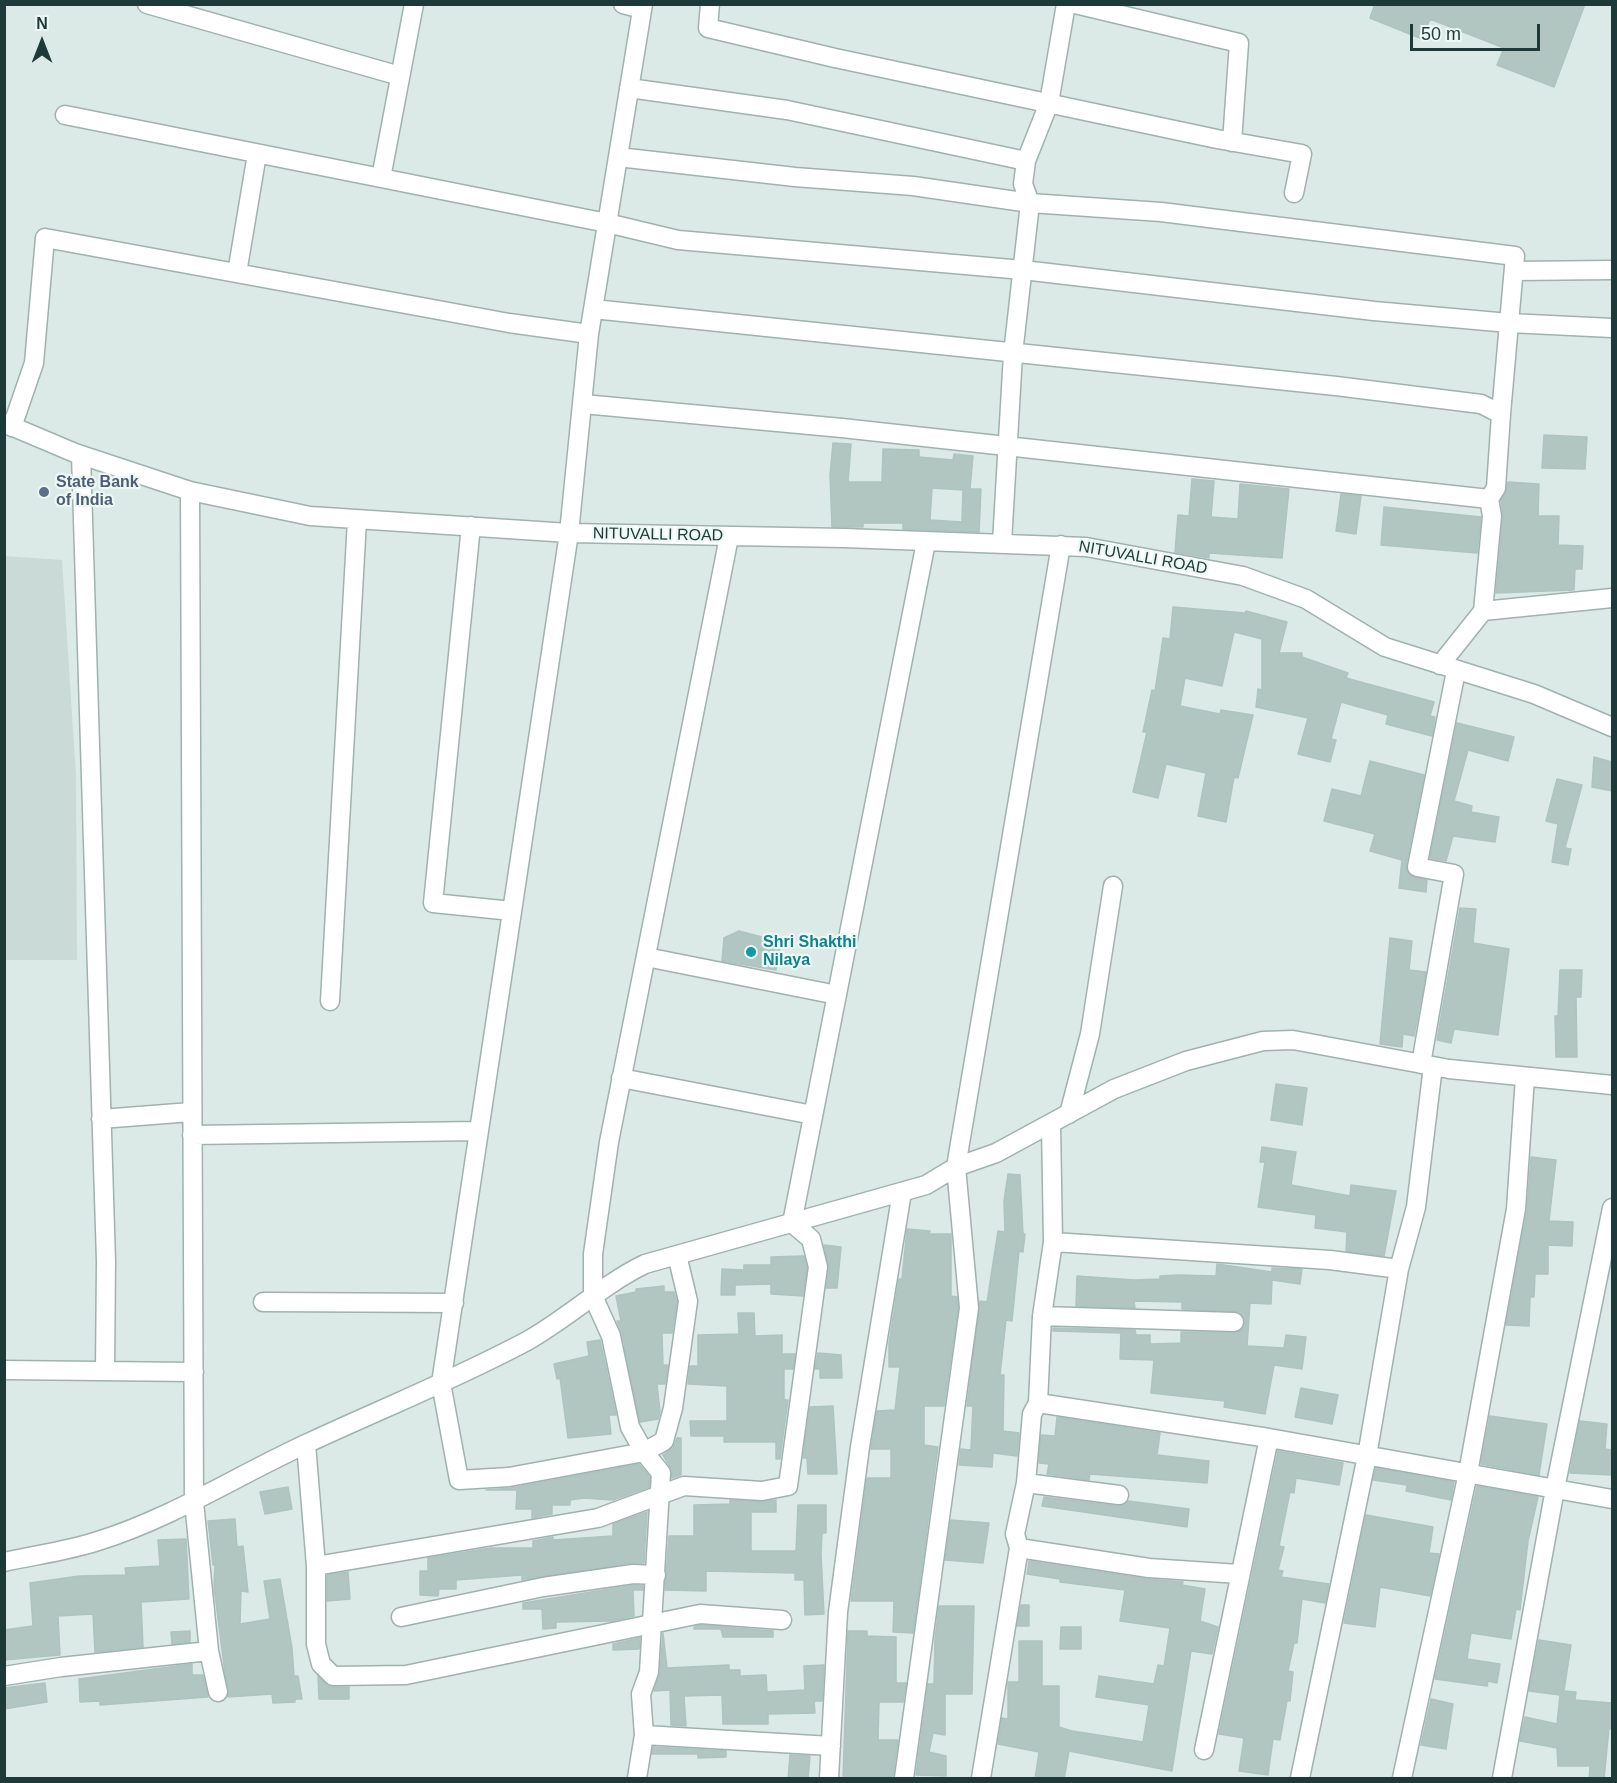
<!DOCTYPE html>
<html>
<head>
<meta charset="utf-8">
<style>
  body { margin:0 }
  #map { position:relative; width:1617px; height:1783px; overflow:hidden; background:#dceae7; font-family:Arial,sans-serif }
  canvas { display:block }
  .frame { position:absolute; inset:0; border:6px solid #1d3a39; pointer-events:none }
  .north { position:absolute; left:12px; top:12px; width:60px; height:60px; -webkit-text-stroke:4px #edf7f4; paint-order:stroke; rotate:0deg; font-size:16px; font-weight:700; line-height:24px; text-align:center; color:#1d3a39 }
  .north::after { content:''; display:block; margin:auto; width:21px; height:27px; background:#1d3a39; clip-path:polygon(50% 0,100% 100%,50% 72%,0 100%) }
  .scale { position:absolute; left:1410px; top:24px; width:130px; height:27px; box-sizing:border-box; border:3px solid #1d3a39; border-top:0; padding-left:8px; font-size:18px; line-height:21px; white-space:nowrap; color:#1d3a39; -webkit-text-stroke:4px #edf7f4; paint-order:stroke }
</style>
</head>
<body>
<div id="map">
<canvas width="1617" height="1783"></canvas>
<div class="frame"></div>
<div class="north">N</div>
<div class="scale">50 m</div>
</div>
<script>
const c = document.querySelector('canvas').getContext('2d');
c.lineJoin = 'round';
function fillPath(path, color) { c.fillStyle = color; c.fill(path, 'evenodd'); }
function strokePath(path, color, width, dash) { c.strokeStyle = color; c.lineWidth = width; c.lineCap = dash ? 'butt' : 'round'; c.setLineDash(dash || []); c.stroke(path); }
function label(font, color, halo, rows, align = 'center') {
  c.font = font + ' Arial,sans-serif'; c.lineWidth = 4.5; c.setLineDash([]); c.textBaseline = 'middle'; c.strokeStyle = halo; c.fillStyle = color; for (const [text, x, y, turn = 0] of rows) {
    c.save(); c.translate(x, y); c.rotate((+turn || 0) * Math.PI / 180); c.textAlign = isNaN(turn) ? turn : align; if (halo) c.strokeText(text, 0, 0); c.fillText(text, 0, 0); c.restore();
  }
}
fillPath(new Path2D(`
  M4,556L62,560L76,776L77,960H5Z`), '#cadad6');
const building = new Path2D(`
  M1375,4H1585L1554,87L1497,65L1504,48L1430,19L1422,39L1370,18Z
  M1544,435L1587,437L1585,469L1542,468Z
  M833,443L851,444L848,482H882L883,449L919,450V457L953,460L954,454L973,456L970,489H981L979,532L903,529V523H863V527H832L830,475ZM932,488L963,490L962,522L930,520Z
  M1192,479L1214,481L1211,517L1238,519L1240,484L1289,489L1282,558L1209,553V558L1175,552L1178,515L1189,516Z
  M1508,482L1539,484L1538,516H1559L1558,545L1583,546L1582,569H1575L1574,590L1496,593L1503,517L1501,501Z
  M1341,494L1361,496L1356,534L1336,531Z
  M1384,507L1481,517L1477,553L1381,545Z
  M1173,607L1245,613L1246,611L1287,622L1279,653H1302V657L1348,673L1346,678L1434,702L1430,716L1435,717L1432,736L1386,724L1388,715L1341,702L1331,739L1336,740L1330,762L1298,754L1308,718L1256,707L1258,689L1262,690V639L1234,632L1222,686L1185,678L1180,706L1220,714L1221,710L1253,715L1238,778L1234,777L1226,822L1198,816L1206,773L1166,764L1158,798L1133,792L1147,732H1143L1152,690L1155,691L1163,638L1170,639Z
  M1457,723L1514,737L1508,761L1468,750L1454,801L1472,806L1471,812L1499,817L1495,842L1453,836L1446,861L1430,858Z
  M1594,757L1612,762V791L1592,787Z
  M1370,761L1424,775L1406,865L1410,876L1427,880L1426,892L1399,888L1402,860L1370,851L1375,834L1324,821L1332,789L1361,796Z
  M1557,779L1582,785L1565,848L1571,849L1568,865L1552,862L1558,824L1546,821Z
  M1460,908L1476,909L1473,943L1509,949L1498,1035L1454,1029L1451,1043L1437,1040Z
  M739,931L781,942L776,970L722,961L724,938Z
  M1390,938L1412,941L1409,970L1426,972L1414,1036L1403,1034L1402,1047L1380,1044Z
  M1560,970H1582L1581,997H1576L1577,1057H1556L1555,1016H1558Z
  M1276,1084L1307,1088L1302,1125L1271,1120Z
  M1262,1147L1296,1152L1291,1185L1350,1196L1351,1185L1396,1191L1384,1256L1346,1251L1347,1232L1315,1228L1316,1215L1258,1207L1265,1162H1260Z
  M1531,1157L1556,1160L1549,1221L1573,1222L1572,1246L1548,1245V1274H1535L1534,1297H1530L1529,1326L1506,1325L1527,1211Z
  M1008,1174L1020,1175L1023,1234H1025L1023,1252L1019,1251L1012,1321L1006,1320L1000,1375H1004L1003,1431L1019,1433L1017,1456L993,1453L992,1467L959,1465L961,1449L971,1450L973,1406H967L980,1301L987,1302L998,1231L1005,1232L1004,1201Z
  M907,1229L930,1231L929,1234H951V1296L957,1297L958,1308L944,1406H924V1445L938,1447L913,1633L893,1632L894,1601H851L867,1478H891V1449H871L877,1411L895,1410L900,1367H889V1343L899,1279H902Z
  M824,1245L841,1247L837,1288H826L829,1268Z
  M804,1256L807,1268L803,1296L771,1294V1284L735,1285V1295H721L722,1269L744,1270V1265H771V1257Z
  M1217,1264L1272,1272V1268L1302,1269L1300,1284L1272,1280L1271,1304L1250,1303L1247,1346L1284,1348L1286,1335L1306,1337L1302,1369L1274,1365L1265,1414L1224,1407L1225,1401L1151,1393L1154,1360L1120,1359L1121,1333L1053,1331V1328L1135,1330L1136,1335H1150V1344L1181,1343V1332H1239L1245,1323L1239,1312L1182,1309V1302L1134,1301L1135,1308L1076,1306L1077,1276L1135,1280L1160,1279V1276L1178,1275L1216,1276Z
  M664,1286V1292H674L677,1302L672,1333H662L663,1365H668L665,1384H657L660,1412L658,1419L640,1422L622,1334L617,1321H621L616,1296L636,1292V1289Z
  M738,1313H754L755,1336L782,1335V1354H795L793,1369H784V1400H788L780,1459H776V1442H724V1436H691L690,1421H727V1386L688,1384L690,1366H698V1335L739,1334Z
  M600,1340L616,1415H609L611,1434L568,1438L560,1378L557,1379L554,1364L589,1356L587,1342Z
  M818,1353L841,1355L842,1378H820V1369H815Z
  M1301,1388L1338,1395L1332,1424L1295,1417Z
  M833,1406L837,1474H808L807,1458H803L810,1407Z
  M1490,1416L1547,1424L1539,1475L1481,1464Z
  M1057,1417L1160,1433L1157,1455L1209,1461L1207,1483L1090,1474L1089,1480L1047,1474L1049,1464L1039,1463L1041,1435L1055,1436Z
  M1580,1421L1607,1424L1605,1449L1612,1450V1475L1570,1473Z
  M677,1438H681V1475L672,1478L670,1467L663,1455L673,1448Z
  M1278,1451L1343,1463L1339,1485L1296,1478L1294,1493L1290,1492L1279,1546L1284,1547L1278,1570L1283,1571L1281,1577L1329,1584L1325,1603L1302,1599L1297,1643H1294L1288,1671L1293,1672L1290,1701H1287L1280,1740L1273,1739L1268,1775L1239,1771L1244,1738L1219,1734Z
  M639,1464L650,1477L649,1487L613,1500L584,1498L570,1500V1505H552V1514L532,1518V1509H516L517,1490H486L511,1488Z
  M1376,1468L1454,1482L1451,1500L1406,1491L1407,1485L1373,1480Z
  M1477,1486L1538,1497L1528,1541L1520,1610L1516,1609L1511,1639L1471,1633L1467,1659L1500,1664L1497,1683L1488,1681L1487,1686L1435,1679Z
  M288,1487L292,1509L265,1514L260,1492Z
  M1044,1497L1118,1506L1128,1501L1189,1509L1187,1527L1042,1506Z
  M730,1500L762,1502L776,1500V1512H751V1551H796L798,1505H826V1533H822L821,1554L824,1614L805,1615L804,1580H795V1573L706,1571V1591L665,1590L669,1536H694V1505L730,1504Z
  M647,1512L644,1563H631L522,1580V1575L456,1580V1589H439L438,1596L420,1595V1571H428V1558L491,1548H533V1541L553,1537V1540L613,1536V1524Z
  M1366,1515L1433,1527L1429,1553L1439,1554L1430,1596L1380,1587L1375,1627L1344,1623Z
  M235,1519L237,1547L243,1546L248,1592L241,1591L240,1624L270,1619L264,1581L280,1579L292,1648L294,1676H298L302,1699H295V1702L273,1703L272,1694L228,1697L214,1587L215,1565H213L208,1521Z
  M951,1520L989,1523L983,1563L945,1560Z
  M186,1539L189,1599L141,1602L143,1647L95,1652L93,1614L58,1616L60,1655L4,1660V1630L33,1626L30,1583L79,1576L126,1575L125,1568L160,1566L158,1540Z
  M1029,1561L1147,1579L1183,1582L1182,1585L1205,1589L1200,1621L1218,1627L1212,1654L1191,1651L1172,1771L1069,1751L1064,1779H1035L1039,1752L998,1744L1002,1718L1008,1719V1682H1019V1641H1042V1686H1059V1727L1072,1731L1143,1742L1149,1705L1096,1697L1099,1676L1154,1684L1158,1665L1164,1666L1170,1628L1120,1621L1125,1590L1060,1582V1579L1027,1574Z
  M348,1572L350,1599L327,1601V1575Z
  M634,1585L643,1586V1590H633L634,1616L612,1621L556,1622V1628L543,1629L542,1609H523V1603Z
  M1021,1605H1029V1626H1017Z
  M939,1606H974L972,1694H945V1735L933,1733L929,1752L946,1756V1776L916,1775L928,1684H934L935,1639Z
  M701,1625L773,1631V1637H723L721,1629H694V1627Z
  M1061,1627H1081V1649H1060Z
  M190,1631V1642L172,1644L171,1632Z
  M848,1631H867V1636L896,1637V1683H906L903,1702H879L878,1740H898L893,1776L843,1779Z
  M663,1633L667,1668L729,1665V1670H740V1676L766,1675L767,1692L805,1690L804,1666L824,1665L822,1701H814L815,1713L768,1714V1724H723L722,1695L684,1696L686,1726L671,1725L670,1690L654,1691L660,1673Z
  M640,1638L639,1649L613,1650V1644Z
  M1539,1640L1571,1645L1564,1691L1576,1692L1575,1700L1612,1703V1729L1609,1728L1604,1779H1589L1590,1766H1558L1557,1748L1520,1741L1525,1717L1557,1724L1560,1695L1529,1691Z
  M192,1664V1675H203L208,1697L100,1705V1701L80,1702L79,1679Z
  M318,1676L329,1687H349V1699H319Z
  M45,1683L47,1702L4,1709V1688Z
  M1431,1699L1453,1704L1446,1749L1421,1745Z
  M653,1747L726,1751V1757L698,1758V1754H652Z
  M790,1755L810,1756L808,1779H788Z`);
fillPath(building, '#b1c5c1');
strokePath(building, '#aec4c0', 1.5);
const minor = new Path2D(`
  M147,4L400,76
  M623,4L642,9
  M643,4L589,334L569,533L441,1383L459,1480L509,1477L644,1452L664,1441L673,1408L688,1301L677,1255
  M710,4L708,28L835,58L1217,139L1302,154L1294,193
  M1075,4L1239,43L1232,142
  M629,88L787,110L1026,161L1023,184L1030,203L1013,354L1002,543
  M65,115L607,223L678,240L1023,270L1374,311L1509,323L1501,414
  M618,157L795,177L913,186L1030,203L1161,212L1515,256L1509,323L1612,328
  M1026,161L1049,103L1066,4
  M381,178L414,4
  M1514,271L1612,270
  M237,273L257,154
  M583,404L842,428L1489,499L1496,488L1501,414L1481,404L1336,386L593,309
  M4,423L75,453L190,491L310,516L569,533L844,538L1086,547L1243,576L1306,599L1385,647L1534,694L1612,727
  M12,427L34,363L45,238L509,323L589,334
  M81,455L106,1261L105,1371
  M190,491L194,1502L209,1651L218,1692
  M471,526L433,903L512,911
  M1483,611L1612,598
  M1440,665L1483,611L1492,516L1489,499
  M646,957L837,995
  M330,1001L357,520
  M1421,1064L1454,874L1417,867L1456,671
  M621,1078L813,1115
  M1069,1114L1090,1034L1113,886
  M101,1119L191,1112
  M192,1135L479,1131
  M1053,1242L1330,1260L1399,1269
  M263,1302L454,1303
  M1042,1316L1234,1322
  M4,1370L194,1372
  M1038,1403L1269,1438L1612,1499
  M306,1444L316,1566V1644L321,1664L333,1676L406,1675L700,1614L782,1620
  M1026,1483L1119,1495
  M1019,1548L1149,1568L1239,1574
  M4,1562C35,1555 68,1551 98,1541C172,1518 238,1475 308,1443C381,1409 456,1379 527,1341C568,1318 602,1285 645,1264L926,1185L956,1167L996,1153L1114,1089L1186,1061L1263,1041L1293,1040L1449,1069L1612,1085
  M316,1566L598,1518L684,1486L762,1491L788,1486L818,1267L811,1239L792,1223L926,542
  M401,1617L543,1587L633,1574L656,1575
  M4,1676L61,1667L209,1651
  M644,1735L831,1746
  M1204,1750L1269,1438
  M637,1778L644,1735L641,1694L649,1672L661,1473L644,1452L630,1427L611,1336L593,1296V1254L609,1142L729,537
  M829,1778L838,1612L860,1447L902,1192
  M904,1778L969,1308L956,1167L1061,545
  M981,1778L1019,1548L1015,1534L1026,1483L1032,1414L1038,1403L1042,1316L1053,1242L1051,1124
  M1300,1778L1367,1456L1399,1269L1416,1207L1433,1066
  M1402,1778L1468,1473L1516,1209L1525,1077
  M1502,1778L1555,1489L1612,1208`);
strokePath(minor, '#9fb2af', 21);
strokePath(minor, '#fff', 18);
for (const [x, y, r, color] of [
  [44,492,6,"#5c6f8a"],
  [751,952,6,"#0f9aa8"]
]) { const dot = new Path2D(); dot.arc(x, y, r, 0, 2 * Math.PI); c.fillStyle = color; c.fill(dot); strokePath(dot, '#edf7f4', 2); }
label('bold 16px', '#4e5e75', '#edf7f4', [
  ["State Bank",56,483],
  ["of India",56,501]
], 'left');
label('16px', '#1d3a39', '#edf7f4', [
  ["NITUVALLI ROAD",658,535,1],
  ["NITUVALLI ROAD",1143,558,10]
]);
label('bold 16px', '#0d838f', '#edf7f4', [
  ["Shri Shakthi",763,943],
  ["Nilaya",763,961]
], 'left');
</script>
</body>
</html>
